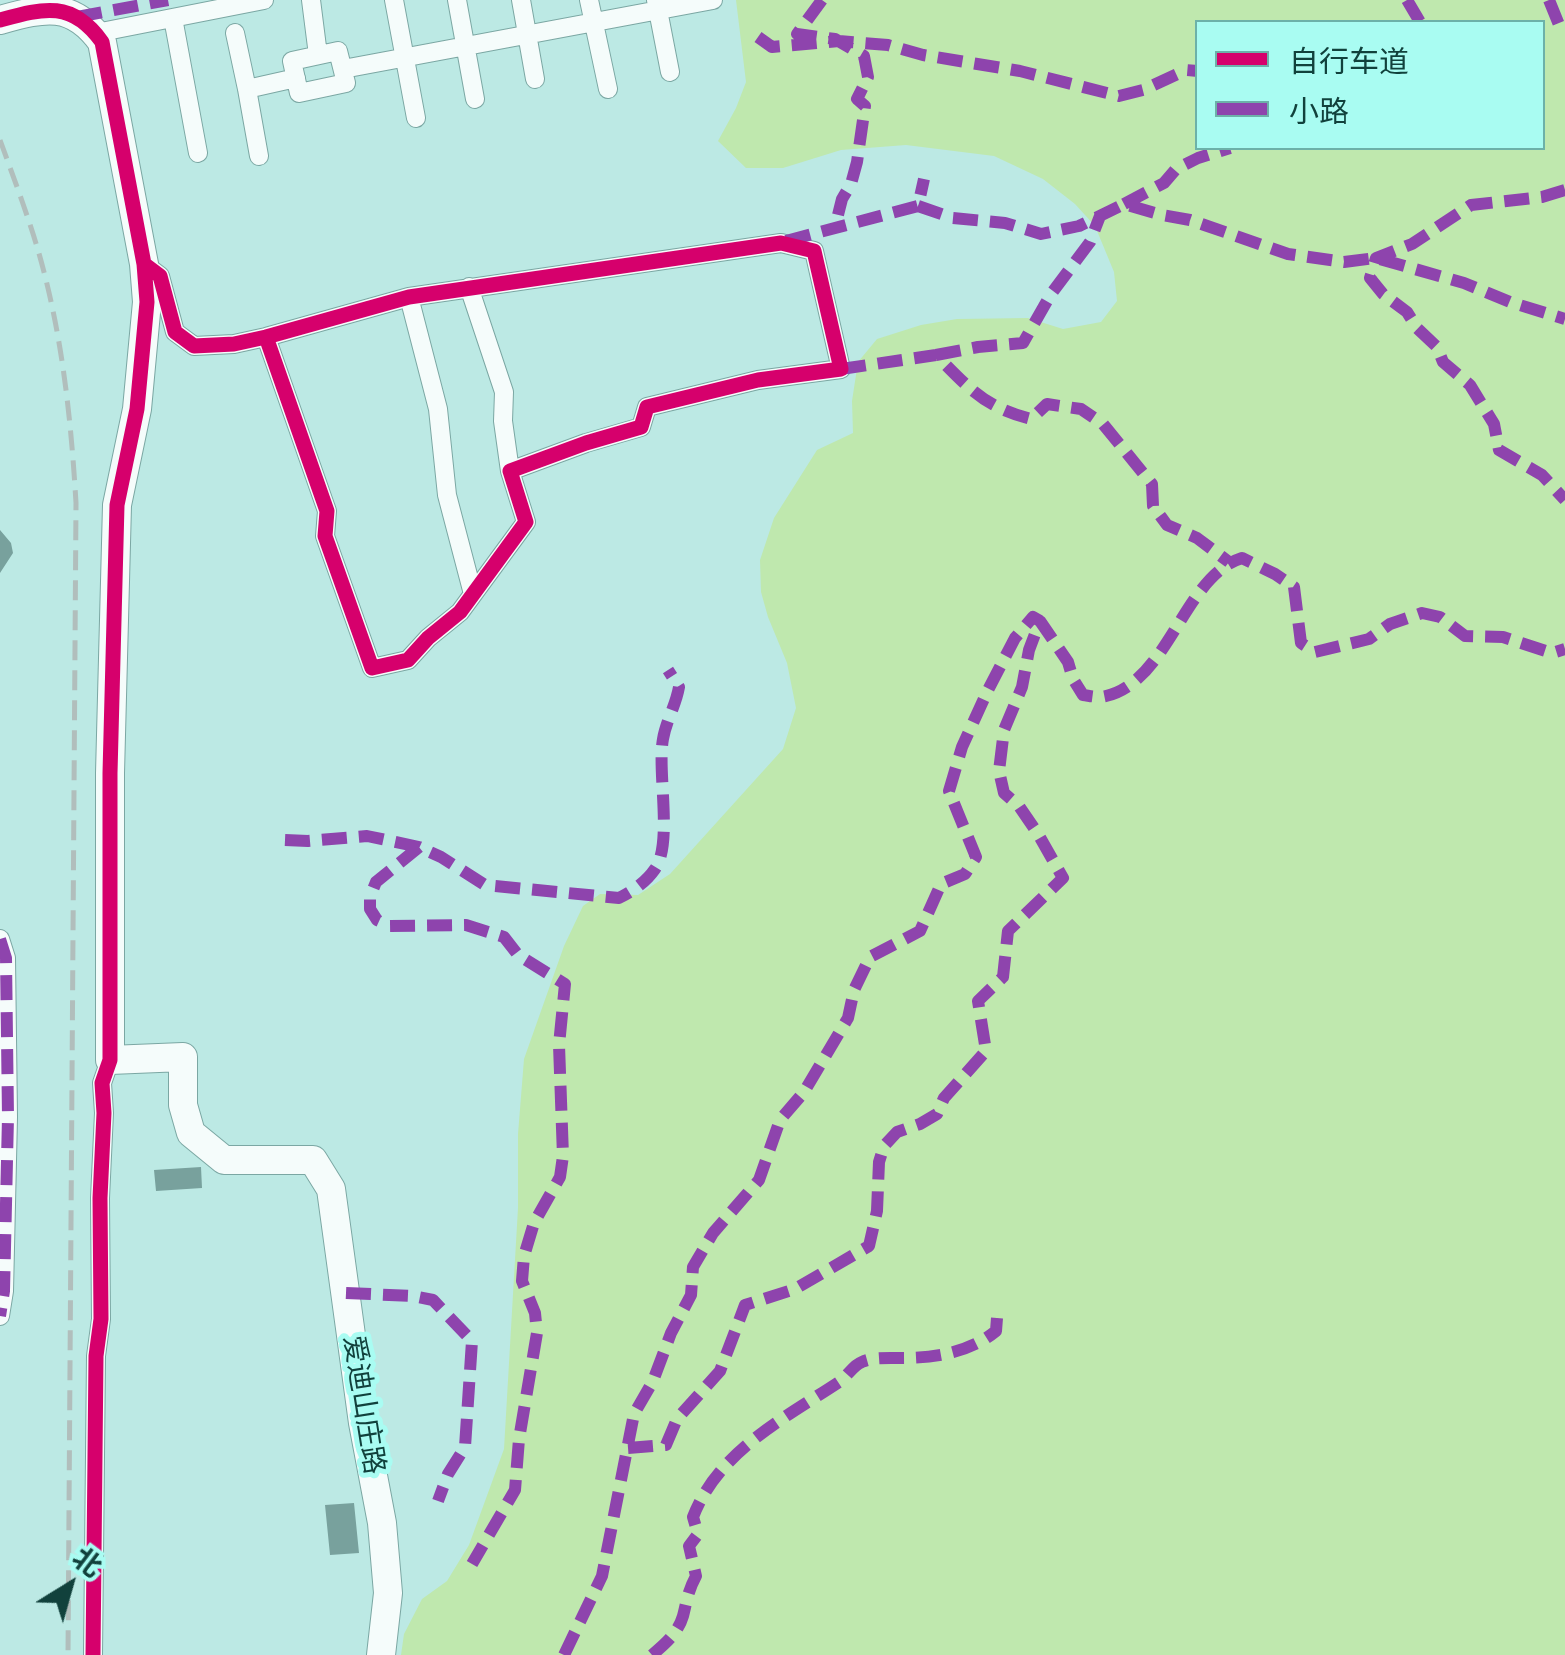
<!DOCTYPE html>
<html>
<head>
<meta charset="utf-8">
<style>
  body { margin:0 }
  #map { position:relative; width:1565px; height:1655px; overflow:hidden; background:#bce9e4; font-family:Manrope,"Noto Sans SC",sans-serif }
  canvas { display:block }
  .legend { position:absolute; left:1195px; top:20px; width:350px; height:130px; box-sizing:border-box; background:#a9fcf2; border:2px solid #6cb1a9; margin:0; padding:12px 18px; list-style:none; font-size:30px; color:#11413c }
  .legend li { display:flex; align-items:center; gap:20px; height:50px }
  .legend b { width:50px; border:2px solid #6cb1a9 }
  .north { position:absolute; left:20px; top:1535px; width:100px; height:100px; -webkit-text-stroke:8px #a9fcf2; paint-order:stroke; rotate:37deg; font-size:28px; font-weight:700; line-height:40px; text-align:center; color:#11413c }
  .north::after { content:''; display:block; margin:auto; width:35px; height:45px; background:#11413c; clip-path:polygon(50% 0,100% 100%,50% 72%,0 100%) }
</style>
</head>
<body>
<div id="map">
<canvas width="1565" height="1655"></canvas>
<ul class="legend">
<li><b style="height:12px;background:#d6006c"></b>自行车道</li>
<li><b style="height:12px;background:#8e44ad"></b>小路</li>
</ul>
<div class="north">北</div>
</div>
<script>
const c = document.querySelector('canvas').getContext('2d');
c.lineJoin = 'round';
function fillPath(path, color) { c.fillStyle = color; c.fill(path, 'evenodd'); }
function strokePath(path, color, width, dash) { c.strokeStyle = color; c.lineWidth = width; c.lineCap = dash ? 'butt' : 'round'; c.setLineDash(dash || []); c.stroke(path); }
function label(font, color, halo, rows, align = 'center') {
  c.font = font + ' Manrope,"Noto Sans SC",sans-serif'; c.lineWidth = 10; c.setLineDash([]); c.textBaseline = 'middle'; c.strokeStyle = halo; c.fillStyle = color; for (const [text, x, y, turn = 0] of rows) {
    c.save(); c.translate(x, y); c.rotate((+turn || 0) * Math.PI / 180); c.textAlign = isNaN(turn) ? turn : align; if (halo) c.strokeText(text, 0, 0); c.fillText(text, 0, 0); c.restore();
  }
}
fillPath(new Path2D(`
  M736,0H1565V1655H401L404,1634L422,1599L447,1581L469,1545L504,1449L518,1208V1134L524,1059L564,946L583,906L600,894L638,895L670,874L783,749L796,708L787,663L768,617L761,592L760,560L774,518L817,450L853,433L852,401L858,362L877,339L921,325L957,319L1028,318L1063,329L1101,322L1117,301L1114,272L1095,226L1075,204L1043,179L994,156L906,145L841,150L783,168H746L718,141L736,108L746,82ZM1198,22H1542V148H1198Z`), '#bfe8ae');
fillPath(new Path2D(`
  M0,530L11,543L13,553L0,573Z
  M201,1167L202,1188L156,1191L154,1170Z
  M354,1503L359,1553L330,1555L325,1505Z`), '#78a19d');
const street = new Path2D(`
  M311,0L318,55
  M394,0L416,118
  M457,0L475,99
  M521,0L535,79
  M589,0L608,89
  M656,0L670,72
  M173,18L198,153
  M96,33L264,0
  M235,33L247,89L296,78
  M338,51L346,83L299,93L292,61Z
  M343,69L713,0
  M247,89L259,156
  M144,264L160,276L175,332L194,346L234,344L266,337L409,297L781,243L814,251L841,369L758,380L647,407L641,427L586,443L510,471L526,522L460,612L428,638L408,660L372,668L325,536L327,511L266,337
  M469,287L504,392L503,421L510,471
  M409,297L438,409L447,495L473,594
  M0,939L6,958L8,1117L4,1291L0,1316
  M93,1655L96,1356L101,1319L100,1198L104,1113L102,1083L110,1060`);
const secondary = new Path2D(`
  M0,20C44,8 72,0 102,42L144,264L147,302L137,409L117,505L110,773V1060L183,1057V1105L191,1133L224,1160H313L331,1189L363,1423L382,1523L388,1593L381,1655`);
strokePath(street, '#7ba7a3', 20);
strokePath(secondary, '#7ba7a3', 30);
strokePath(street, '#f5fcfb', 18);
strokePath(secondary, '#f5fcfb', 28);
strokePath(new Path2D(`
  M0,140C13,176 27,213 38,250C62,333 71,418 76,503L68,1655`), '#b1bebc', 5, [20, 10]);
strokePath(new Path2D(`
  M822,0L797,34L835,39L864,56L868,77L857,99L865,106L857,162L851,184L842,199L835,227
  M1407,0L1420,22H1426
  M1549,0L1560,27
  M77,17L168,0
  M758,37L772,47L839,41L888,45L923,55L1020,71L1119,96L1143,90L1186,70L1198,71
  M1565,190L1542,197L1471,205L1412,244L1376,258L1370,278L1383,294L1407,312L1417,328L1437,347L1443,362L1470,385L1494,424L1499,450L1542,475L1565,500
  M1124,204L1164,183L1176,169L1198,158L1230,148
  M918,206L953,218L1005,223L1041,234L1079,226L1124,204L1162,215L1190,220L1288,254L1344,262L1376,258L1464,283L1510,302L1565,319
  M786,241L918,206L924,179
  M936,355L978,347L1023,343L1051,294L1090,242L1100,216
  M841,369L936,355C969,388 984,407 1031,419L1047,404L1081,409L1103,424L1152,484L1153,506L1167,525L1197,538L1229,562
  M285,840L308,841L367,836L419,847L441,857L485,885L619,898C633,891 646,882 655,869C673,844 657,771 663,739C666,721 676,705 679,687L668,670
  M419,847L376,882L370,897V909L377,920L390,926L466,925L504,937L518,955L565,984L559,1045L563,1156L560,1177L534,1223L524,1256L522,1281L535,1313L537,1333L519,1439L515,1490L472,1564
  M0,939L6,958L8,1117L4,1291L0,1316
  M346,1293L413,1296L433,1300L472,1341L465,1447L448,1474L438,1501
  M628,1448L666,1445L677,1419L720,1371L745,1305L795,1289L869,1246L877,1211L879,1162L884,1146L897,1132L920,1124L937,1114L944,1098L986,1051L978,1001L1003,977L1008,931L1063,878L1038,834L1019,806L1004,793L999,771L1004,730L1022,687L1029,650L1040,621L1068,662L1073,679L1083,695C1091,696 1099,698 1106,696C1169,681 1184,576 1242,558L1275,574L1294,587L1301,643L1315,652L1369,639L1390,624L1422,613L1440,617L1465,636L1503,637L1552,653L1565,649
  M564,1655L602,1576L634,1414L653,1381L671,1333L691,1295L693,1267L713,1233L759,1180L780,1120L804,1092L848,1018L854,990L870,957L920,931L941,884L965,874L976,857L949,791L962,747L988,690L1015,638L1033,617L1040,621
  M652,1655C665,1644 678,1633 683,1616C687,1600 688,1591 696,1576L689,1546L698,1534L693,1517C718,1452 783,1419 839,1382C847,1377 853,1365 862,1362C872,1357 889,1358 901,1358C934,1358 969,1353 996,1331L997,1318`), '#8e44ad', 12, [25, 12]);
strokePath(new Path2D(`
  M0,20C44,8 72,0 102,42L144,264L147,302L137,409L117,505L110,773V1060L102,1083L104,1113L100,1198L101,1319L96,1356L93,1655
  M144,264L160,276L175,332L194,346L234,344L266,337L409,297L781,243L814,251L841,369L758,380L647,407L641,427L586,443L510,471L526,522L460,612L428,638L408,660L372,668L325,536L327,511L266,337`), '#d6006c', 15);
label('28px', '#11413c', '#a9fcf2', [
  ["爱迪山庄路",363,1405,81]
]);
</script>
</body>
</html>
